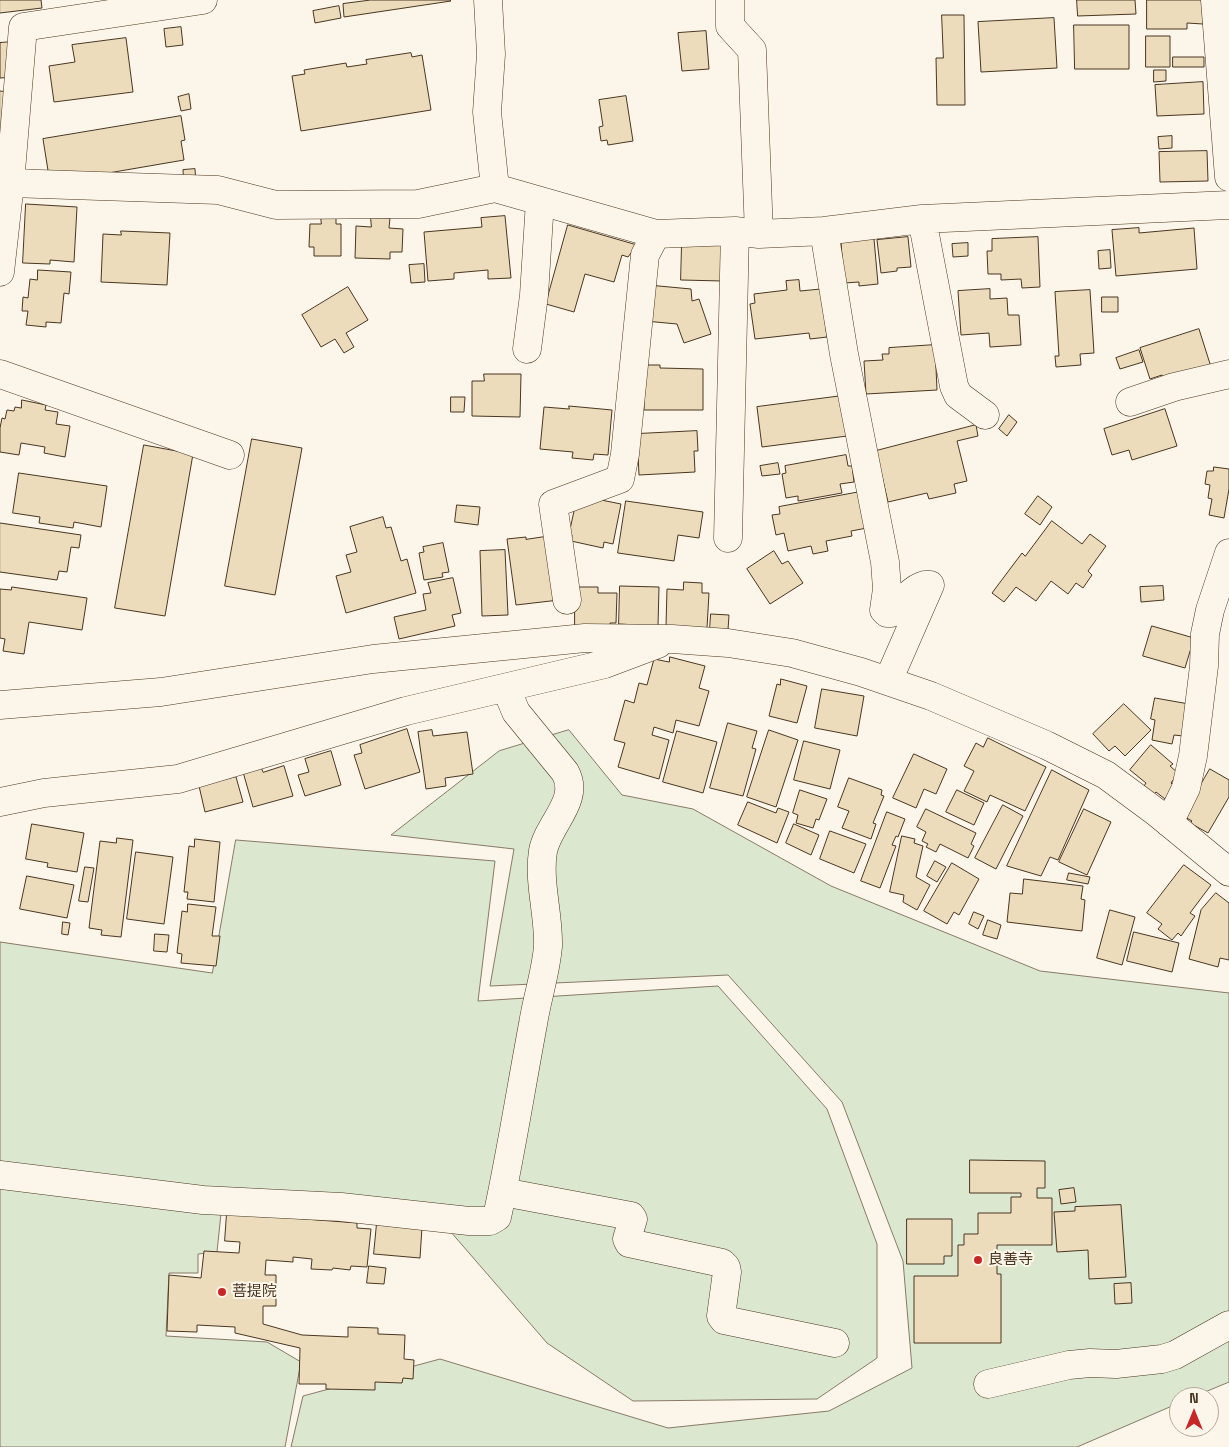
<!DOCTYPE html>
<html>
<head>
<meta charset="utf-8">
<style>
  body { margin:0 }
  #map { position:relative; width:1229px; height:1447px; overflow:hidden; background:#fbf6e9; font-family:"Space Grotesk",sans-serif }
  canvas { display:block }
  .north { position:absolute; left:1169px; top:1387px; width:50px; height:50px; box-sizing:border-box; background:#fbf6e9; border:1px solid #b4a999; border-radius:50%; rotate:0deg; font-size:14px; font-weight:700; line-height:20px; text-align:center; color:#4a3520 }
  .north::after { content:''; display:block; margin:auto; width:18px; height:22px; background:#c62828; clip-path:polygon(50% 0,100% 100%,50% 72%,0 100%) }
</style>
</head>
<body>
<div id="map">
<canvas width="1229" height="1447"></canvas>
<div class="north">N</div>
</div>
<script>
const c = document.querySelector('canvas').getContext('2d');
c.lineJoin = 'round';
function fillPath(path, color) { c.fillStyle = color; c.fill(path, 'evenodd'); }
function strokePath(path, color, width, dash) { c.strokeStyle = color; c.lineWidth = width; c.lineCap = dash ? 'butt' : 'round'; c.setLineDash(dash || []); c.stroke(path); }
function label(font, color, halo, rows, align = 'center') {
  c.font = font + ' "Space Grotesk","Noto Sans JP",sans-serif'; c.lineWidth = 4; c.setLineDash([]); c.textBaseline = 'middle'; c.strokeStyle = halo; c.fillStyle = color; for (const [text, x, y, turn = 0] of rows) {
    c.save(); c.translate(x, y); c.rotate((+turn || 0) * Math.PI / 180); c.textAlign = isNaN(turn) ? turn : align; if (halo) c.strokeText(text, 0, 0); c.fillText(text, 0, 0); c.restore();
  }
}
const green = new Path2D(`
  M569,730L622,795L693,809L831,886L1040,971L1229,993V1382L1193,1397H1179V1403L1077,1447H291L303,1396L440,1359L668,1428L829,1411L912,1368L903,1261L842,1102L728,975L490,986L514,849L391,835L499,751Z
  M236,840L495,861L478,1001L718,986L827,1109L877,1244V1358L817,1399L633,1401L547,1343L437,1216L222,1204L217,1252L198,1254V1273H169L166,1336L267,1342L301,1362L285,1447H0V942L212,973Z`);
fillPath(green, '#dce7d0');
strokePath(green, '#887966', 1);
const building = new Path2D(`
  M0,0H41L42,8L0,13Z
  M371,0H450L451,1L344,17L343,4Z
  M1077,0H1135L1136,14L1078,16Z
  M1147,0H1203V24L1187,23V29H1147Z
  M339,6L341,18L315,23L313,11Z
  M942,15H964L965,105H937L936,58H943Z
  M1054,18L1057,68L981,72L978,22Z
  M1074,25H1129V69H1075Z
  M181,27L183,45L166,47L164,29Z
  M706,31L709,69L682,71L678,33Z
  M1146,36H1170V67H1146Z
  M126,38L133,92L54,102L49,66L75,62L72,45Z
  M11,42L14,77L0,78V43Z
  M411,53L412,57L422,55L431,110L301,131L292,76L305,74L304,70L346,63L347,67L367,64L366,60Z
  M1173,57H1204V67H1173Z
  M1154,70H1166V81L1154,82Z
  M1203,82L1204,114L1157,116L1155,85Z
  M0,91L8,92L1,134H0Z
  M189,94L191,109L181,111L178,97Z
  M626,96L633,141L608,145L607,140L601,141L599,127L603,126L599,100Z
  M181,116L185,140L181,141L184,160L50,183L43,139Z
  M1172,136V148L1159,149L1158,137Z
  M1207,151L1208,181L1160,182L1159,152Z
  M195,169L196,184L184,185L183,170Z
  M26,204L77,207L74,262L50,260V264L23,263Z
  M505,216L511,278L488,279V270L454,273V279L428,281L424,232L482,227L481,218Z
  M321,217H336V224H341V256H314V247H309L310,224H321Z
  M371,218H390L389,228L403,229L402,252H390V259L355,258L356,226L371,227Z
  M568,225L637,245L628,257L622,255L614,282L585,274L574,312L546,304Z
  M1139,228V233L1194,228L1197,269L1116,276L1112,230Z
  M121,231L170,233L167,285L101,282L103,234L121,235Z
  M908,237L911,267L897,268V271L881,273L877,240Z
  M1038,237L1040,287L1022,288L1021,279L1001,280V274H988L987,251H992V239Z
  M874,239L878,284L859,286V282L844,283L841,242Z
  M682,243L724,244L723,281L681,280Z
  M968,243V256L953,257L952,244Z
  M1110,250L1111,268L1099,269L1098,251Z
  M424,264L425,282L411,283L409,265Z
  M38,270L71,272L69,294L64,293L61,323L46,322V327L26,325L28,311H22L23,297L28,298L30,279L37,280Z
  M799,280L800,291L821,289L827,337L810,339L809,333L755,339L750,304L755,303L754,294L787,290L786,281Z
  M648,285L691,289L692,301L699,299L711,334L684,343L677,324L645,321Z
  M348,287L368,320L346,333L354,347L344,353L335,339L321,347L302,315Z
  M990,289V299L1007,298L1008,315H1019L1021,345L990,347L989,333L961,335L958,291Z
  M1090,290L1094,353L1080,354L1081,365L1056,367L1055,356H1059L1055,292Z
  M1102,297H1118V312H1102Z
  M1199,329L1211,367L1164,381L1162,375L1150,379L1140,348Z
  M935,345L937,390L866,394L864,361L883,360L882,354H889V348Z
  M1139,350L1143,362L1120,369L1116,358Z
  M641,365H660V368L703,369V410H644V382Z
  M484,374H521L520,417L472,416V381H484Z
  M842,396L847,436L762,447L757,407Z
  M451,397H465L464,412H451Z
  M22,400L46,405L45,410L58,412L56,424L70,426L65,457L44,453L45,447L21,443L19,455L0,452V428L2,418L5,419L7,410L14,411L15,407L21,408Z
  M569,406L612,410L608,455L594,454L593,460L572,458L573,452L540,449L544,407L569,409Z
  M1165,409L1177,446L1132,460L1129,450L1112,455L1104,429Z
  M1009,415L1017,422L1007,436L999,429Z
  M976,425L978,436L957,441L967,481L954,484L956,493L929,499L927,493L888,502L876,451Z
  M697,431L698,451H694L695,472L639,475L637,434Z
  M252,439L302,448L275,595L225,586Z
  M144,445L193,454L165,616L115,608Z
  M846,455L848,466H852L854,482L840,484L842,493L798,501V496L786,498L782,474L786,473L785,466Z
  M778,463L780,474L762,476L760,466Z
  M1214,467L1229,469V489L1224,518L1209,515L1212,499L1208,498L1210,485L1205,484L1207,471H1213Z
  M19,473L107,486L101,527L74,522L73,528L39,523L40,517L13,513Z
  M860,492L867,528L851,531L852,536L826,541L828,551L813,554L811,546L788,551L784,533L776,535L772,515L780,514L779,507Z
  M1038,496L1052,507L1040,525L1025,514Z
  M586,497L621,504L613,544L604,542L603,548L571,541L572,535L569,534L576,502Z
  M626,501L703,512L699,538L678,535L674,561L618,553Z
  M457,505L480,507L478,525L455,522Z
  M383,517L386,528L391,527L401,561L407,559L416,593L346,613L336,576L351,572L346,555L357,552L350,527Z
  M1052,521L1082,544L1090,534L1106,546L1088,571L1092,575L1083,588L1076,583L1068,594L1051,581L1036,601L1016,587L1004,602L992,593L1022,553L1025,556Z
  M0,523L81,535L79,548L71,547L67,572L59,571L57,580L0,572Z
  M551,536L559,600L516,605L507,539L526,537V539Z
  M443,543L449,572L442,573L443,577L424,580L419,553L424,552L423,547Z
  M505,550L508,615L482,616L480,551Z
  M774,551L782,564L788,561L803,583L770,604L747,569Z
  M453,578L461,613L452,615L455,626L399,639L394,617L426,610L423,594L431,593L428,583Z
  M684,582L702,583V593H709L707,628L666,626L667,589L683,590Z
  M620,586L659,587L658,626L619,624Z
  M1163,586L1164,600L1141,602L1140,587Z
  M12,587L87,598L82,630L29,622L24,654L3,651L5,639L0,638V589L11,590Z
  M575,587H598V593H617L616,623H610V626H575Z
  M711,614L729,615L728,630L710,629Z
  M1152,626L1194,638L1185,668L1143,656Z
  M670,657L705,666L699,688L709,691L699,726L676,720L673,733L654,727L652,735L669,740L659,779L618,767L625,743L614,740L625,700L634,703L639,683L647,685L654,659L669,662Z
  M781,679L807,686L797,723L769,716L777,684L780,685Z
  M822,689L864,696L857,736L815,728Z
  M1155,698L1189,704L1183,736L1174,735L1172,744L1152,740L1155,720L1151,719Z
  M1124,704L1151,730L1125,756L1115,746L1109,751L1093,734Z
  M728,723L757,731L752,748L756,749L743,796L710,788Z
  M407,729L420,772L365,789L354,755L362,753L360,745Z
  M432,730L433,736L467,732L473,774L445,778L446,786L426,789L418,732Z
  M769,730L798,740L776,807L747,797Z
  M677,731L717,742L703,793L663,782Z
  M988,738L1046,767L1025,811L990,795L987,802L964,791L974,771L964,766L976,743L983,747Z
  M804,741L840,750L830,789L794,780Z
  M1151,745L1173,764L1170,766L1178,773L1171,783L1175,787L1165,799L1156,792L1154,794L1144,786L1146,783L1130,770Z
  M331,751L341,785L305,796L298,775L309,772L305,759Z
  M914,754L947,769L936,794L924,789L916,808L893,798Z
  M284,766L293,796L253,807L243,772L261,767L263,772Z
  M1210,769L1229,780V797L1208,833L1190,823L1192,821L1183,816Z
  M1052,770L1089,790L1058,860L1050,857L1041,876L1007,866Z
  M236,777L243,802L205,812L199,786Z
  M849,778L882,790L881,795L884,796L873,823L876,824L871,839L842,828L849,811L838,807Z
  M800,790L827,799L819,820L816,819L813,828L796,823L798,815L793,813Z
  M957,790L984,803L974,825L946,812Z
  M748,802L776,813L778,808L789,812L777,843L738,825Z
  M1003,805L1023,816L996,869L975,858Z
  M926,809L976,833L971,844L974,846L968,858L940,844L936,852L926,847L928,844L922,841L926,832L917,827Z
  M1084,809L1111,822L1087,875L1059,862Z
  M887,812L905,819L898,837L896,836L892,845L896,846L880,888L861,881Z
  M32,824L84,833L77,872L47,867L48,863L26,859Z
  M794,824L819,835L811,855L786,843Z
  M830,831L866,844L854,873L820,859Z
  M902,836L915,839L914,843L923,846L916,877L930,885L917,910L903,902L904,895L890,892Z
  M117,838L133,840L121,937L101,935L102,930L89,928L100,841L116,843Z
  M195,839L220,842L214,902L187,899L188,892H184L189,846L194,847Z
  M136,852L173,857L164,924L127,919Z
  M935,861L946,867L937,882L927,876Z
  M952,863L979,879L959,915L954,912L947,924L924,911Z
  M1184,865L1211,885L1190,913L1195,916L1181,936L1178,933L1172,940L1158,929L1162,924L1147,913Z
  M85,867L94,868L88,902L79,901Z
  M1069,873L1090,877L1088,884L1067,880Z
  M27,876L74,885L67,918L20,909Z
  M1024,879L1083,886L1081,899L1085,900L1082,931L1007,922L1010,893L1022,894Z
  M1216,893L1229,903V960L1220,958L1218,967L1189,959L1201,910Z
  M188,904L216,907L212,936H220L216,966L181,963L182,954L177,953L182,911L187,912Z
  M1110,910L1135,917L1122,965L1097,958Z
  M974,912L984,916L978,929L969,924Z
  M988,920L1001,925L997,939L983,935Z
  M63,922L70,923L68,935L62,934Z
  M1134,932L1179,943L1172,972L1127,961Z
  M155,934L169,935L167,952L154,951Z
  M970,1160L1045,1161V1188H1037V1198H1052V1245H997V1274H1001V1343H914V1276H958V1245H964V1234H978V1213H1011V1197H1021V1193H970Z
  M1074,1188L1076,1202L1061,1204L1059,1190Z
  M1121,1205L1126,1277L1089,1279L1088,1250L1057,1252L1054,1212L1075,1211V1207Z
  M227,1213L357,1223V1228L371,1229L367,1267L351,1266L350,1270L333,1268L332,1270L311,1269L312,1259L293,1257V1262L266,1260L265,1275H276V1306H263V1324L302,1335L348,1337V1327L378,1328V1334L405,1335L404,1359L414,1360L413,1379L403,1378L402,1383L375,1382V1390L326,1389V1384H299L300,1348L235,1333V1327L197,1325V1332L167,1331L169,1275L201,1278L204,1251L239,1253L240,1242L225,1241Z
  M907,1219H952V1256H944V1264H907Z
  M377,1223L422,1227L420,1258L374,1254Z
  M369,1266L386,1268L384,1284L367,1283Z
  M1131,1283L1132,1303L1115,1304L1114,1284Z`);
fillPath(building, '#ecdcbc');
strokePath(building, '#4a3520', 1);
const minor = new Path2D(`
  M488,0L491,54L487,112L495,188
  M730,0V26L752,50L759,234
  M1215,0L1229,177
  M10,183L218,190L276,205L418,204L495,188L656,234L735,231L759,234L824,231L922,219L954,386L958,395L985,415
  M922,219L1229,205
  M824,231L844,354L885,562L887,589L884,610L887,613H891C900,604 917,582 930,585L888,681
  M0,272L10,183L23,27L203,0
  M527,349L534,295L540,201
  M0,374L230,455
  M1130,402L1174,387L1229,374
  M728,538L735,231
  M567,600L553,504L620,479L625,454L645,255L656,234
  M0,705L161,692L373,659L585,638L672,639L728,643L792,653L861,672L931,696L1046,745L1106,775L1156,812L1229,872
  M0,802L44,793L178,779L406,711L605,664L658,644
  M1169,823L1186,788L1193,756L1204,666L1205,634L1210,610L1229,553
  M0,1175L203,1200L341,1207L469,1221H490L497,1217C511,1153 521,1088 533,1024C537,998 546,972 548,946C549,915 538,882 543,851C548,824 581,800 565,772L516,712L506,688
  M503,1192L631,1216L633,1219L627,1239L629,1243L722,1263L726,1267L727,1272L721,1316L724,1320L835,1343
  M988,1384L1069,1365L1090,1363L1116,1364L1162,1359L1175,1355L1229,1325`);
strokePath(minor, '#4a3520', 29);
strokePath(minor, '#fbf6e9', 28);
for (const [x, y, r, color] of [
  [978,1260,5,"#c62828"],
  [222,1292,5,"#c62828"]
]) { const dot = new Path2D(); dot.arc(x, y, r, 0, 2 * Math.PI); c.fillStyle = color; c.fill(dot); strokePath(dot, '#fbf6e9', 2); }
label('15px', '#4a3520', '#fbf6e9', [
  ["良善寺",988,1260],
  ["菩提院",232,1292]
], 'left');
</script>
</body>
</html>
